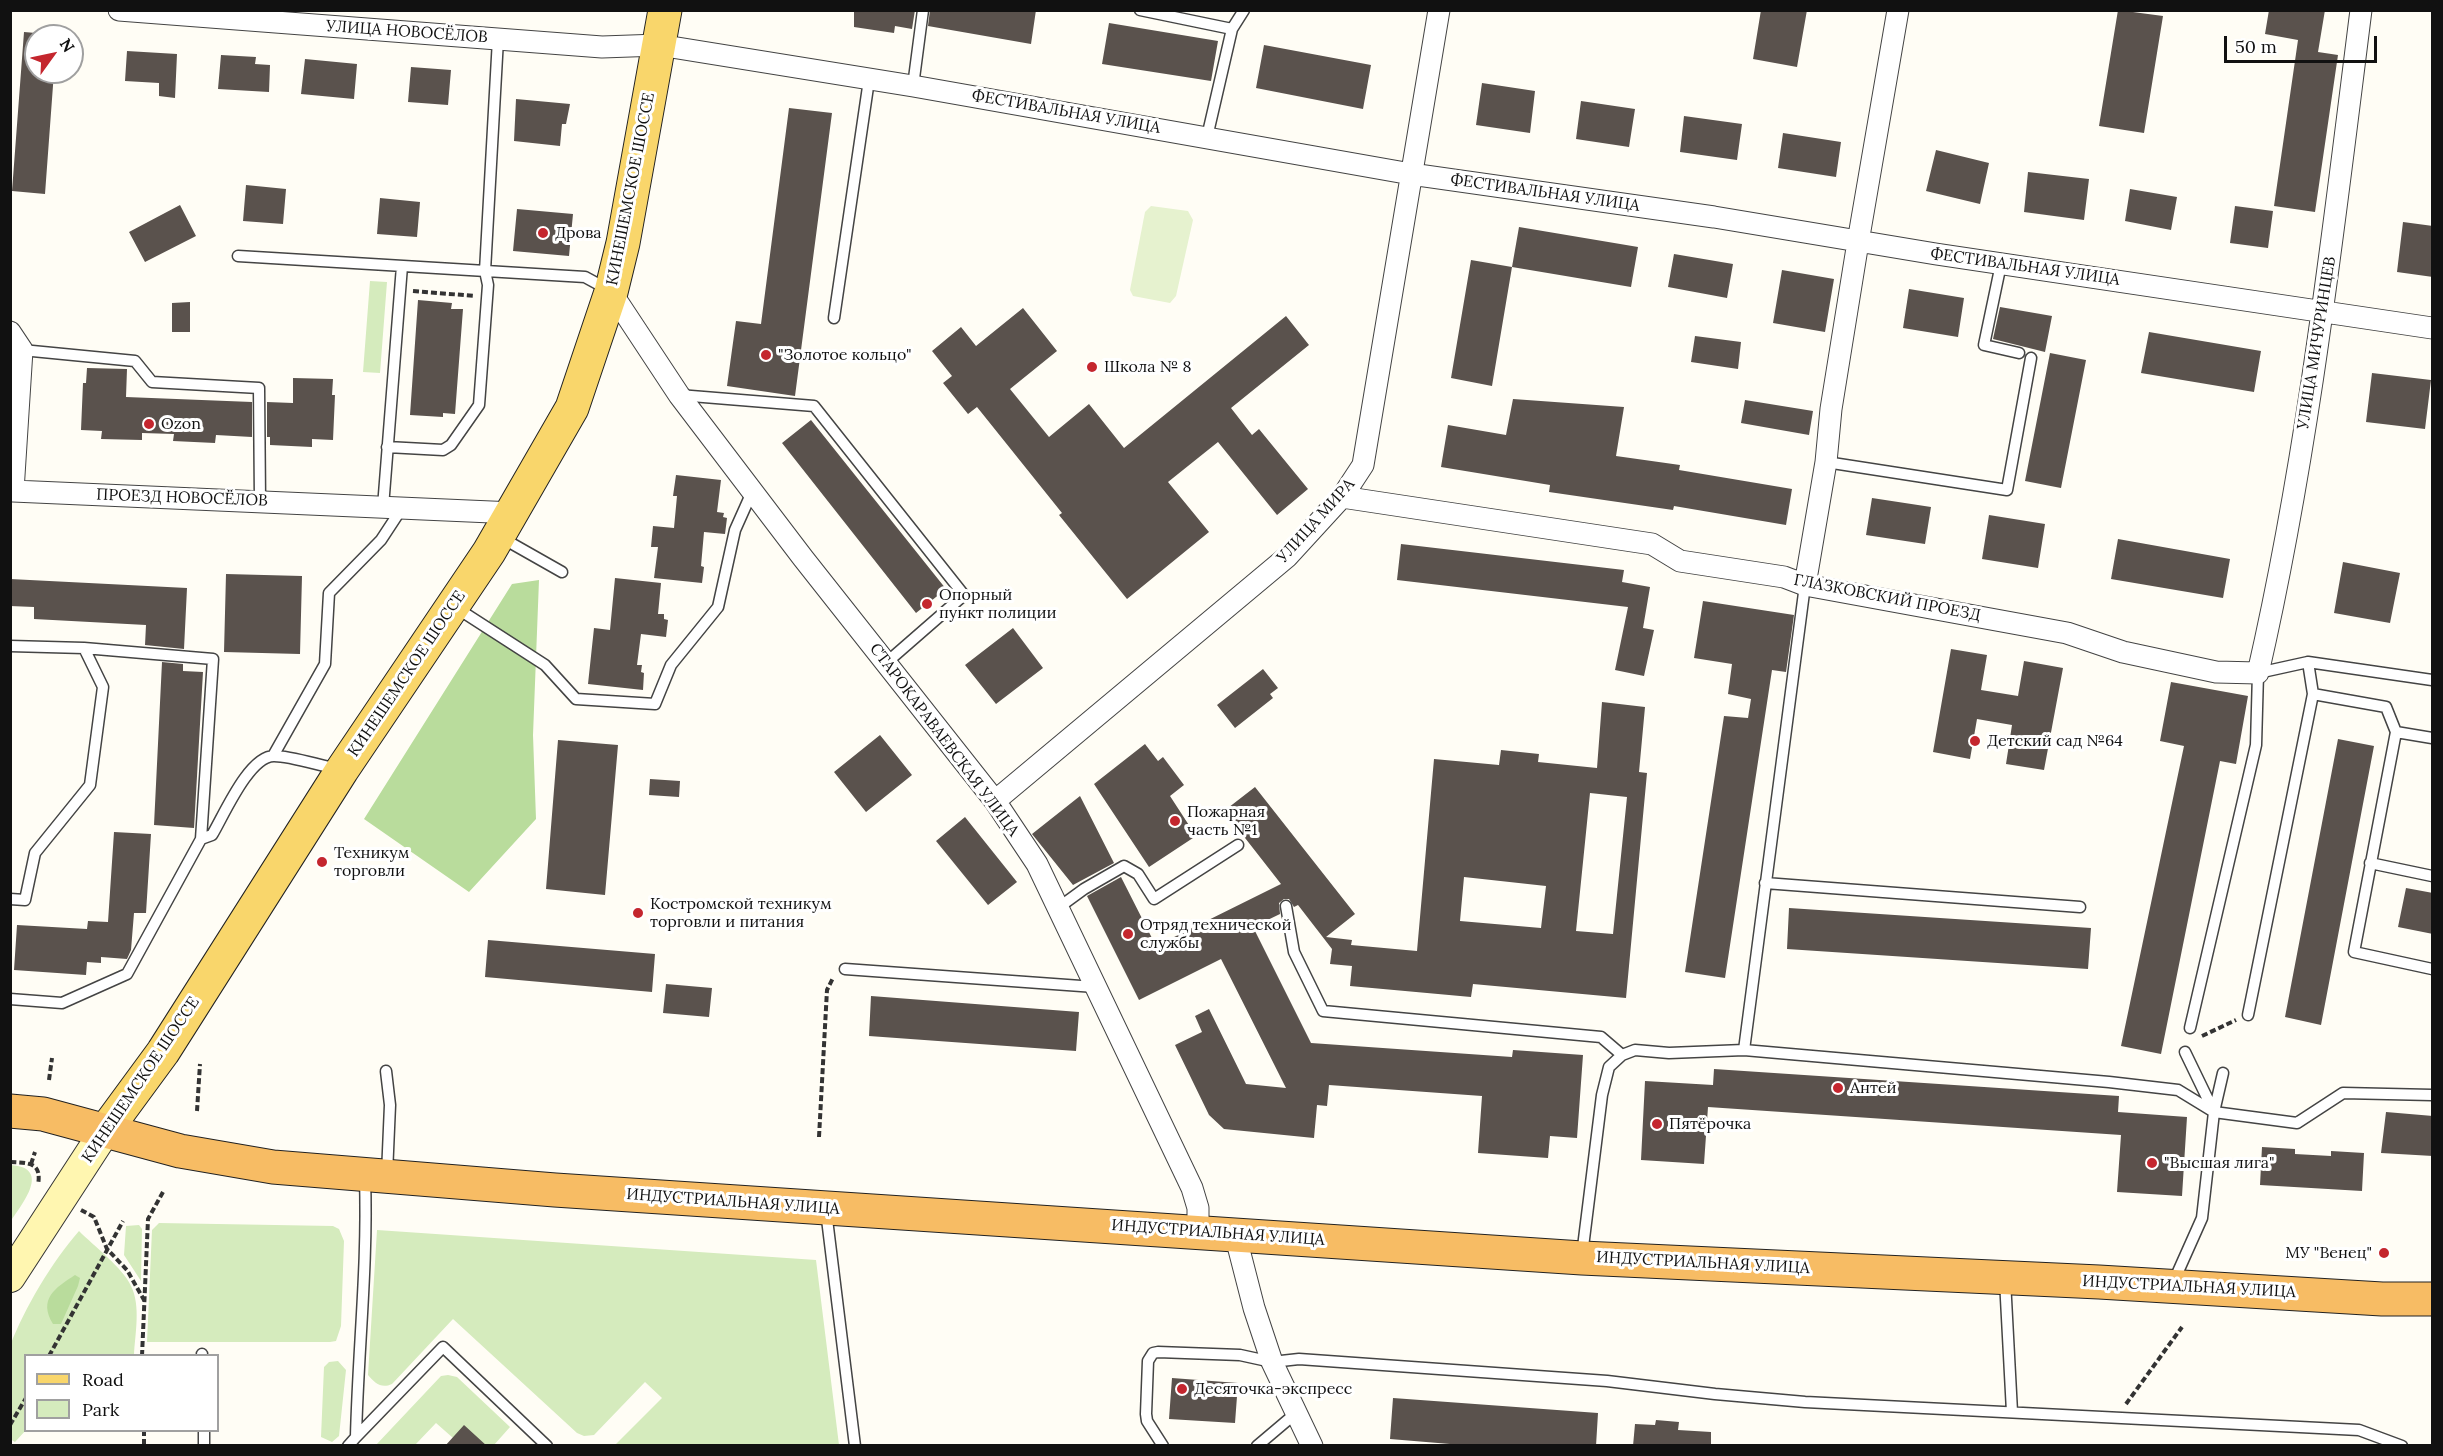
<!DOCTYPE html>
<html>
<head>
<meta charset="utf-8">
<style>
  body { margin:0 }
  #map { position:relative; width:2443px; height:1456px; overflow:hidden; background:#fffdf5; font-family:Lora,serif }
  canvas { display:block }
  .frame { position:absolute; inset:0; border:12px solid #111; pointer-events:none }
  .legend { position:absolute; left:24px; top:1354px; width:195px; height:78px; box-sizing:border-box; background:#fff; border:2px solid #a0a0a0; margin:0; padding:8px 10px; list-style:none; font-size:18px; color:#111 }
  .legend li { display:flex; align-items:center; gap:12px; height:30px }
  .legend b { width:30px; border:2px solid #a0a0a0 }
  .north { position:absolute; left:24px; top:24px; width:60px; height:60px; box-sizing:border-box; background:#fff; border:2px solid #a0a0a0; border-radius:50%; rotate:57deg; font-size:16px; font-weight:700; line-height:24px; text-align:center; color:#111 }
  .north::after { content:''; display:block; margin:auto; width:21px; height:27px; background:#c4262e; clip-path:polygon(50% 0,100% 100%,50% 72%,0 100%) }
  .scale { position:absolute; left:2224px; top:36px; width:153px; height:27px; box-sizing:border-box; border:3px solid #111; border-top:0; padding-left:8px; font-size:18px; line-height:21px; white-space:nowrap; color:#111; -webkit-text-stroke:4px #fff; paint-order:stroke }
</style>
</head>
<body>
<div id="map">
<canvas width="2443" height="1456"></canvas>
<div class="frame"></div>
<ul class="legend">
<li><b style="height:8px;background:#f9d66b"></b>Road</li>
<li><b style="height:16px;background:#d5ebbd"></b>Park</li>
</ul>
<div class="north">N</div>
<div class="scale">50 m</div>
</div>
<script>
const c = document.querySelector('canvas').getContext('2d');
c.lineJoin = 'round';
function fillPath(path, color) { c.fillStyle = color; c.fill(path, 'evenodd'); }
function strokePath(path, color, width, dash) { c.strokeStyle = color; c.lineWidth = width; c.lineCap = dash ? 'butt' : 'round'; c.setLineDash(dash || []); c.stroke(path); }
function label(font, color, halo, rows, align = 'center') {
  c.font = font + ' Lora,serif'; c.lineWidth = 6; c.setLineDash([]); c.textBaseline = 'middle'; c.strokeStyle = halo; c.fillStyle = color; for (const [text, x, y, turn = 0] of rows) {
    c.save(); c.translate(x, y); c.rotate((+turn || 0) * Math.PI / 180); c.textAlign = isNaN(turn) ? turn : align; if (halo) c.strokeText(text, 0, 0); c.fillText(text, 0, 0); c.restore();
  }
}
fillPath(new Path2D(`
  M370,281L387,282L380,373L363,372Z
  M11,1165C52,1168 22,1204 11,1221Z
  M159,1223L333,1226L339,1229L344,1241L341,1326L336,1341L330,1342H147L152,1230Z
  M126,1226L139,1225L142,1229L141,1281L124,1255Z
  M377,1230L816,1260L839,1445H615L662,1398L645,1382L594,1435L584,1436L577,1433L453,1319L392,1384C381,1389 375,1383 368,1375Z
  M79,1231C94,1246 123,1268 131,1286C141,1306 135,1334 134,1355L26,1356V1430L15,1442L10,1439V1346C25,1307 52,1262 79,1231Z
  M338,1361L346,1370L339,1436L332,1442L321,1437L324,1367L329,1362Z
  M448,1375L457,1377L510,1427L494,1445H461L436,1423L415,1445L375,1446L441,1376Z`), '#d5ebbd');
fillPath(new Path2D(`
  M539,580L533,735L536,819L469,892L364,819L512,584Z
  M75,1275L80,1278L78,1286L61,1324H53C38,1299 55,1288 75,1275Z`), '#b9dc9c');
fillPath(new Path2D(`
  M1151,206L1188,211L1193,220L1176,296L1170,303L1133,296L1130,290L1145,212Z`), '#e6f2cf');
fillPath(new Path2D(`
  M854,10H915L912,29L895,26L894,33L854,27Z
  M930,10H1036L1031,44L928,26Z
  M1761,10H1807L1797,67L1753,59Z
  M2118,10L2163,16L2144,133L2099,126Z
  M2269,10H2325L2318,52L2338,55L2315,212L2274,206L2298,40L2265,34Z
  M1109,23L1218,41L1211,81L1102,64Z
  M24,32L36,33V72H54L45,194L12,191Z
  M1264,45L1371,65L1363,109L1256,88Z
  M127,51L177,54L175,98L159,96V83L125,81Z
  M221,55L256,57L255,64L270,65L269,92L218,89Z
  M305,59L357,64L354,99L301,94Z
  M411,67L451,70L448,105L408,102Z
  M1482,83L1535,91L1530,133L1476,125Z
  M516,99L570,104L566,124H562L560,146L514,141Z
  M1581,101L1635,109L1629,147L1576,139Z
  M789,108L832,113L795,396L727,386L736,321L761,324Z
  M1684,116L1742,124L1737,160L1680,152Z
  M1783,133L1841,142L1836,177L1778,168Z
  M1936,150L1989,163L1980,204L1926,191Z
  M2028,172L2089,179L2084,220L2024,212Z
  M246,185L286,189L283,224L243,221Z
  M2130,189L2177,197L2171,230L2125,221Z
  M380,198L420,202L417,237L377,234Z
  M180,205L196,236L145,262L129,232Z
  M2235,206L2273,211L2268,248L2230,243Z
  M517,209L573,214L569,256L513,251Z
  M2403,222L2433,226V277L2397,272Z
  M1519,227L1638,247L1631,287L1512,267Z
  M1674,254L1733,264L1727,298L1668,287Z
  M1471,260L1512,267L1492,386L1451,378Z
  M1782,270L1834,279L1825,332L1773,323Z
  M1909,289L1964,298L1958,337L1903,328Z
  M418,300L452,303L451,309H463L455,414L443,413V417L410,415Z
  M190,302V332H172V303Z
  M2000,307L2052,316L2045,352L1993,339Z
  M1023,308L1057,351L1010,389L1049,437L1089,404L1124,448L1286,316L1309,345L1231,408L1252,435L1259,429L1308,489L1277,515L1218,442L1168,482L1209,532L1127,599L1059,515L1062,513L977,407L968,414L943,383L952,376L932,351L961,327L976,346Z
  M2149,332L2261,351L2254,392L2141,373Z
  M1695,336L1741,342L1738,369L1691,362Z
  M2050,353L2086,360L2061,488L2025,481Z
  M87,368L127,369L126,397L252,402V437L216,435L215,443L173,441L174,434L142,433V440L101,439L102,431L81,430L83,383H86Z
  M2372,373L2431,380L2425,429L2366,422Z
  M293,378L333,379L332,395H335L333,440L312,439V447L270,445V437H267V402L293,403Z
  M1513,399L1624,407L1616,456L1680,465L1679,470L1792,489L1786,525L1674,506L1673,510L1549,492L1550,485L1441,467L1448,425L1506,435Z
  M1745,400L1813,411L1809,435L1741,423Z
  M811,420L946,589L916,613L782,443Z
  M676,475L721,480L717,512L724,513L723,517L727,518L725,534L704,532L701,566L704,567L702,583L654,578L658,547H651L653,526L674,528L677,496H673Z
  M1872,498L1931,507L1925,544L1866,535Z
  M1989,515L2045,524L2038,568L1982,559Z
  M2118,539L2230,559L2223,598L2111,579Z
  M1401,544L1624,570L1622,582L1650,587L1643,628L1654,630L1644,676L1615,670L1628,607L1397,580Z
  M2343,562L2400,573L2390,623L2334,613Z
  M226,574L302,576L300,654L224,652Z
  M615,578L661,583L658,614H664V619L668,620L666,637L641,634L637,665H642L641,672L644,673L643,690L588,684L594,628L610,630Z
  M10,579L187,588L184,649L145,645L146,625L34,619V607L10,606Z
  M1703,601L1794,615L1786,672L1772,670L1725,978L1685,972L1724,716L1748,718L1751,699L1728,694L1732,664L1694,658Z
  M1013,628L1043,668L996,704L965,665Z
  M1951,649L1987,655L1981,690L2018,696L2024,661L2063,668L2044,770L2006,764L2012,725L1977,719L1970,759L1933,752Z
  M162,662L183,664V671L203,672L194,828L154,825Z
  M1263,669L1278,688L1270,694L1273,698L1235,728L1217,705Z
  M2171,682L2248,696L2236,764L2220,761L2161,1054L2121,1046L2184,746L2160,741Z
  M1602,702L1645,707L1639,772L1647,773L1626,998L1473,984L1471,997L1350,986L1352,966L1330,964L1332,949L1298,905L1294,907L1289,899H1284L1279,903L1280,914L1253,927L1311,1043L1512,1057L1513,1050L1583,1055L1577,1138L1550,1136L1548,1158L1478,1153L1482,1096L1329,1085L1327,1106L1317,1105L1314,1138L1224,1129L1209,1115L1175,1045L1202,1032L1195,1016L1209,1009L1246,1084L1286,1088L1221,959L1139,1000L1087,896L1121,877L1156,946L1281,884L1224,811L1255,787L1355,914L1326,937L1352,940L1351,945L1417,951L1434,759L1499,765L1501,750L1539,754L1538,762L1597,768ZM1590,793L1627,797L1613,934L1576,931ZM1464,877L1546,886L1541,928L1460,921Z
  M880,735L912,775L866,812L834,772Z
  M2338,739L2374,746L2321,1025L2285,1017Z
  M558,740L618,745L605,895L546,889Z
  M1145,744L1158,761L1163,757L1184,785L1170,796L1196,836L1149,867L1094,784Z
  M650,779L680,781L679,797L649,795Z
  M1080,796L1114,863L1073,885L1032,834Z
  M965,817L1017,882L988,905L936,841Z
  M114,832L151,834L146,913H134L131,950L127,959L101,957V963L87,962L86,975L14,970L17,925L87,929L88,921L108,922Z
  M2406,888L2433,893V934L2398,927Z
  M1789,908L2091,928L2088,969L1787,949Z
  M488,940L655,954L652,992L485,977Z
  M666,984L712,988L709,1017L663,1013Z
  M871,996L1079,1012L1076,1051L869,1036Z
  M1714,1069L2119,1096L2118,1112L2187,1117L2182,1196L2117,1192L2121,1135L1708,1107L1704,1164L1641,1160L1645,1081L1713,1085Z
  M2386,1112L2433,1116V1156L2381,1153Z
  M2262,1147L2295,1149V1154L2331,1156V1151L2364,1153L2362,1191L2260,1185Z
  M1172,1378L1238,1383L1235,1423L1169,1419Z
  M1393,1398L1598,1413L1596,1446H1474L1390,1439Z
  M1656,1420L1679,1422L1678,1430L1711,1432V1446H1633L1635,1424L1655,1425Z
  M464,1425L487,1446H445Z`), '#5a524d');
const service = new Path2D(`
  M1140,10L1232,29L1207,137
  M1232,29L1244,10
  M913,86L923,10
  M238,256L585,277L609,290
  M2001,264L1984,345L2019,353
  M834,318L869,80
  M22,350L135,361L152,382L259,388L260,501
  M679,395L814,406L964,595L886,663
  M387,447L443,450L451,445L479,405L488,285L485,271L498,39
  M1826,462L2007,490L2031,358
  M383,507L402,266
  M502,538L562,572
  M455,607L545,665L576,699L655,704L671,665L718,607L735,530L752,492
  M10,646L84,648L103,687L90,785L35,853L25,900L10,899
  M84,648L213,659L201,839L212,835C224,815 249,756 274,756C291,756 321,766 339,769
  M2313,694L2386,707L2396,732L2354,952L2432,969
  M2396,732L2432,738
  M273,756L325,664L329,593L381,540L402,508
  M2370,863L2432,876
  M1765,883L2080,907
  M1286,906L1294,952L1323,1011L1601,1037L1622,1055
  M1058,908L1084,889L1124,866L1138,874L1154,899L1238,845
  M845,969L1095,987
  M10,999L62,1003L127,974L201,839
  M2248,1015L2313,694L2308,662
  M2190,1028L2256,745L2258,673L2308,662L2432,680
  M1744,1050L1805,585
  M386,1071L390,1105L387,1174
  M2214,1112L2223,1073
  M826,1211L855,1446
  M1582,1255L1602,1095L1609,1067L1622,1055L1635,1050L1669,1053L1744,1050L2109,1082L2178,1090L2214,1112L2297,1123L2343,1093L2432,1095
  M2005,1280L2012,1412
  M2173,1283L2202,1218L2214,1112L2185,1052
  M202,1354V1356
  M204,1430V1446
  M356,1437L443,1347L547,1446
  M348,1446L356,1437C358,1351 368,1264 365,1178
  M1163,1446L1147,1421L1146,1414L1148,1361L1153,1353L1158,1352L1240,1355L1272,1362L1299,1359L1607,1381L1715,1394L1805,1402L2359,1430L2402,1446
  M1257,1446L1296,1413`);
const minor = new Path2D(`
  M119,10L602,47L659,45L913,86L1411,174L1714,217L1936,254L2432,328
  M611,292L679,395L803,558L995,801L1037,864L1192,1188L1198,1208V1231
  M10,332L22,350L13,491L514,513
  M1342,497L1652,544L1680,561L1784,577L1805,585L2067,633L2123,652L2216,672L2258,673C2308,455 2333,232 2361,10
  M1805,585L1826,462L1831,409L1858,242L1898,10
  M995,801L1287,557L1342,497L1363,465L1439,10
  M1235,1234L1254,1308L1272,1362L1312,1446`);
const secondary = new Path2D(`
  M10,1277L105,1131`);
const primary = new Path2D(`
  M105,1131L163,1052L342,770L489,552L572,408L611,292L623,243L665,10`);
const trunk = new Path2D(`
  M10,1111L43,1114L180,1151L273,1167L555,1190L1582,1258L2099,1282L2382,1299H2432`);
strokePath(service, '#444', 13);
strokePath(minor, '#444', 23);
strokePath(secondary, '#333', 32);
strokePath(primary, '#222', 35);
strokePath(trunk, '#222', 35);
strokePath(new Path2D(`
  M413,291L475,296
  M2202,1036L2236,1020
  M49,1080L52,1058
  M197,1111L200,1064
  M819,1137L827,990L833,978
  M10,1162C29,1163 42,1162 38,1185
  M31,1164L35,1152
  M81,1210L94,1217L107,1249L127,1270L144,1300
  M49,1356L123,1221
  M142,1356L148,1219L163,1192
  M2126,1404L2182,1327
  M10,1425L26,1398
  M144,1430V1446`), '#333', 4, [6, 3]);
strokePath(service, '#fff', 10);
strokePath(minor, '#fff', 21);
strokePath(secondary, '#fff6b0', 30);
strokePath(primary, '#f9d66b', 33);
strokePath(trunk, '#f7bc64', 33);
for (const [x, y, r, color] of [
  [543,233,6,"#c4262e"],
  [766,355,6,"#c4262e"],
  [1092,367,6,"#c4262e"],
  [149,424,6,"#c4262e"],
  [927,604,6,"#c4262e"],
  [1975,741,6,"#c4262e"],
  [1175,821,6,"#c4262e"],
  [322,862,6,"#c4262e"],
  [638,913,6,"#c4262e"],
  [1128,934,6,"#c4262e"],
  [1838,1088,6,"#c4262e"],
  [1657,1124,6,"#c4262e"],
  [2152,1163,6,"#c4262e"],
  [2384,1253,6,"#c4262e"],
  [1182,1389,6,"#c4262e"]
]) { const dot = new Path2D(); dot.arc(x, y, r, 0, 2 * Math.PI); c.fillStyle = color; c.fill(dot); strokePath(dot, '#fff', 2); }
label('16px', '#111', '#fff', [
  ["УЛИЦА НОВОСЁЛОВ",407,32,4],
  ["ФЕСТИВАЛЬНАЯ УЛИЦА",1066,112,10],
  ["КИНЕШЕМСКОЕ ШОССЕ",631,189,-79],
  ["ФЕСТИВАЛЬНАЯ УЛИЦА",1545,193,8],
  ["ФЕСТИВАЛЬНАЯ УЛИЦА",2025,267,8],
  ["УЛИЦА МИЧУРИНЦЕВ",2317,343,-81],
  ["ПРОЕЗД НОВОСЁЛОВ",182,498,2],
  ["УЛИЦА МИРА",1316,521,-48],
  ["ГЛАЗКОВСКИЙ ПРОЕЗД",1887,598,11],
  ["КИНЕШЕМСКОЕ ШОССЕ",407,674,-56],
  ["СТАРОКАРАВАЕВСКАЯ УЛИЦА",944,740,53],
  ["КИНЕШЕМСКОЕ ШОССЕ",141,1080,-56],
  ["ИНДУСТРИАЛЬНАЯ УЛИЦА",733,1202,4],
  ["ИНДУСТРИАЛЬНАЯ УЛИЦА",1218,1233,4],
  ["ИНДУСТРИАЛЬНАЯ УЛИЦА",1703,1263,3],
  ["ИНДУСТРИАЛЬНАЯ УЛИЦА",2189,1287,3]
]);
label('16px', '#111', '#fff', [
  ["Дрова",555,233],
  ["\"Золотое кольцо\"",778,355],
  ["Школа № 8",1104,367],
  ["Ozon",161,424],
  ["Опорный",939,595],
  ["пункт полиции",939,613],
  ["Детский сад №64",1987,741],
  ["Пожарная",1187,812],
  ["часть №1",1187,830],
  ["Техникум",334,853],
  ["торговли",334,871],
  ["Костромской техникум",650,904],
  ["торговли и питания",650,922],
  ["Отряд технической",1140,925],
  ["службы",1140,943],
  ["Антей",1850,1088],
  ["Пятёрочка",1669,1124],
  ["\"Высшая лига\"",2164,1163],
  ["МУ \"Венец\"",2372,1253,"right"],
  ["Десяточка-экспресс",1194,1389]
], 'left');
</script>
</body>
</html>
